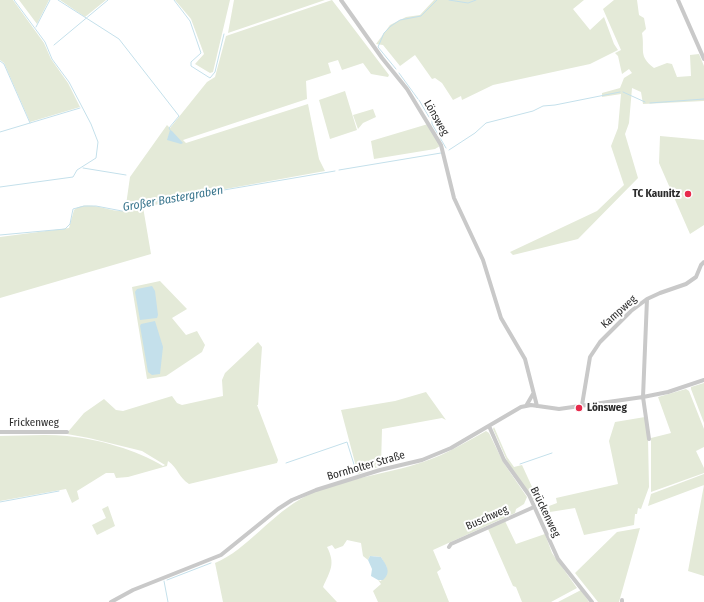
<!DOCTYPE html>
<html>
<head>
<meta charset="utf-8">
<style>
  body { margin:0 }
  canvas { display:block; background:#fff }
</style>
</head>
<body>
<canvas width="704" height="602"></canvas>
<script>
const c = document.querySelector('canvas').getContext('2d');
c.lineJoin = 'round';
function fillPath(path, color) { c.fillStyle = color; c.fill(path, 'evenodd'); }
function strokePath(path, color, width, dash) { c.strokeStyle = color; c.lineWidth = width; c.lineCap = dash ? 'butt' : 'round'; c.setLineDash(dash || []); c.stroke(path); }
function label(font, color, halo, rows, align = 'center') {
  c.font = font + ' "Fira Sans Condensed",sans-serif'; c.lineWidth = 4; c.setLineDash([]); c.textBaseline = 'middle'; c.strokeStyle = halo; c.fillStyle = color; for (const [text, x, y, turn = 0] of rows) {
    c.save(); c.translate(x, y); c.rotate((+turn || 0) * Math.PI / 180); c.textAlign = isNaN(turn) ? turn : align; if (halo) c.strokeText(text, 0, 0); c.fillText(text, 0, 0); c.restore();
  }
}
fillPath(new Path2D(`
  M0,0H13L44,43L51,59L68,83L80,107L30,122L4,63L0,60Z
  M19,0H49L37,24Z
  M60,0H106L85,17Z
  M175,0H230L213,72L210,73L195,64L204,54L191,19Z
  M234,0H325L228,33Z
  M332,0L389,75L388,77L371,74L363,63L342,70L338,60L328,63L331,73L306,81L307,99L183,140L186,143L308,104L319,159L325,171L187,196V199L143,207L151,254L0,298V237L69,228L74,210C87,199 108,212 123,211C129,211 136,208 141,206L126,205L130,177L167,125L170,128L207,82L215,77L226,36Z
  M434,0H584L573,9L590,30L604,17L614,44L618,50L590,64L493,85L462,100L461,96L453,100L442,83L435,78L432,79L415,55L400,66L383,45L376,44L390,25L406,17L420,15Z
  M614,0H637L639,15L644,18L646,29L642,33C645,50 638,56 654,68L667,63L672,64L677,77L691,76L690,55L699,54L704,66V101L643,104L641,92L632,88L629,123L625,134L638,178L578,239L513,255L510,252L597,211L624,185L611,146L618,128L621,94L602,97V93L620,88L624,78L632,73L629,69L622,74L618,56L615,53L621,50L603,9Z
  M345,91L357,130L330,139L319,100Z
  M373,109L376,117L363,123L358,129L353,115Z
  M428,124L440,146L435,149L374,159L371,141Z
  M660,136L704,140V225L690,234L659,163Z
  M160,281L187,309L172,318L186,335L197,331L205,345L202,352L166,376L147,379L132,287Z
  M258,342L262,347L258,405H257L278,460L277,463L189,484C179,478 178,468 168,461L167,466L128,477L116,478L114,473H106L77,491L79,499L72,503L66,489L0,501V436C22,436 45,434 67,436C98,439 137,450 163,466L165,465L142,451L89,438L67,434H0V433H67L84,413L104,399L116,410L123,411L172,396L177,403L182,405L223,396L222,380L225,373Z
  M704,383V423L691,389V387Z
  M686,389L689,391L704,429V447L696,451L704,468V473L651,492V438L671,433L658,397Z
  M426,392L446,420L442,418L382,429L381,466L358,474L341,410L395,401Z
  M645,417L648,438L649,487L641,509L638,508L637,514H635L634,525L584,535L575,508L550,512L549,506L557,503L556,498L618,484L609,441L615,422Z
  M494,427L507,457L514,467L522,465L539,502L536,503L508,463L493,429Z
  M486,431L489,433L503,462L527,497L524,504L516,509L515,513L433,550L441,569L437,572L449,602H378L373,591L381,584L378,580L381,581L387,568L381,557L370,556L368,560L363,556L361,543L347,540L343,546L335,549L332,545L327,547C336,564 330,571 323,587L337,602H223L215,563C247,550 272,513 306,496C342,478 385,475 423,462C445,455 466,442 486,431Z
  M704,474V576L688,571L704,485L648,506L651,494Z
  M108,506L115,526L97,535L92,525L106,518L102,509Z
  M505,521L516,544L545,534L552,553L577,588L551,602H522L516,587L513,586L488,529Z
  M640,528L619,602H598L575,573L617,532Z
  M581,590L589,602H558Z`), '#e4ead8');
fillPath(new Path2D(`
  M170,130L172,131L183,143L181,144L167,140Z
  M152,286L155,291L158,315L157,318L140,320L135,292L137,289Z
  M155,321L163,347L160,374L152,375L148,372L140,326L141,324Z
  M370,556L381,557C386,565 392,572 383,580H378L371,576L372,569L368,560Z`), '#c4e0eb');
strokePath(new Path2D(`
  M58,0L119,39L179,116L169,128L170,130
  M174,0L190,21L201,53L191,62V66L210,78L215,72L224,34
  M449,0L468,3L476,0
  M36,27L50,0
  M54,45L108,0
  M0,61L4,64L30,123
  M396,69L378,47L384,33L391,26L400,20L421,16L437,0
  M399,73L418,99
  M623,92L645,102
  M419,100L429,117
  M650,103L704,99
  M432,119V124L446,148
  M0,132L80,108
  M449,150L475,133L486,123L533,111L543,106L555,105L620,92
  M83,168L126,175
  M339,170L441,153
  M0,187L73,177L77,170L96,158L98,142L91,124L69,82L52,59L45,42L14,0
  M0,235L65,229L70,224L73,209L84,206H96L122,211L142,204L335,171
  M286,463L347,442L357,474
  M520,464L552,453
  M0,502L59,491
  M167,580L211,563
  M164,581L168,602`), '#c4e0eb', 1);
strokePath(new Path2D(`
  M341,0L382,58L407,89L441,145L454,198L483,260L501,318L525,359L537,406
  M678,0L704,59
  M647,299L643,397L649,439
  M582,405L590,357L600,342L631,311L647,299L660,293L686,284L696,277L701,265L704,262
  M526,406L533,394
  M489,426L504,460L529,495L558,559L592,602
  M0,432H67
  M449,547L451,544L534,507
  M111,602L133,590L221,555L278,509L292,500L316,490L380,470L422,460L451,448L521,407L531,405L559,409L643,397L668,392L704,380
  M622,602V600`), '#c9c9c9', 4);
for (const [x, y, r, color] of [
  [688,194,4,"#e72a4c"],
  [579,408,4,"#e72a4c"]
]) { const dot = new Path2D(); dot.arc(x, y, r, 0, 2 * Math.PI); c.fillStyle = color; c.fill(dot); strokePath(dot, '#fff', 1.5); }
label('11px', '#2c2c2c', '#fff', [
  ["Lönsweg",436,118,60],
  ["Kampweg",619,312,-42],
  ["Frickenweg",34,423],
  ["Bornholter Straße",366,466,-16],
  ["Brückenweg",545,512,64],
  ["Buschweg",487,518,-24]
]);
label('bold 11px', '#2c2c2c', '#fff', [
  ["TC Kaunitz",680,194],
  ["Lönsweg",587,408,"left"]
], 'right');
label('italic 12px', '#3a768e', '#fff', [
  ["Großer Bastergraben",173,199,-10]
]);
</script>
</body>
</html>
